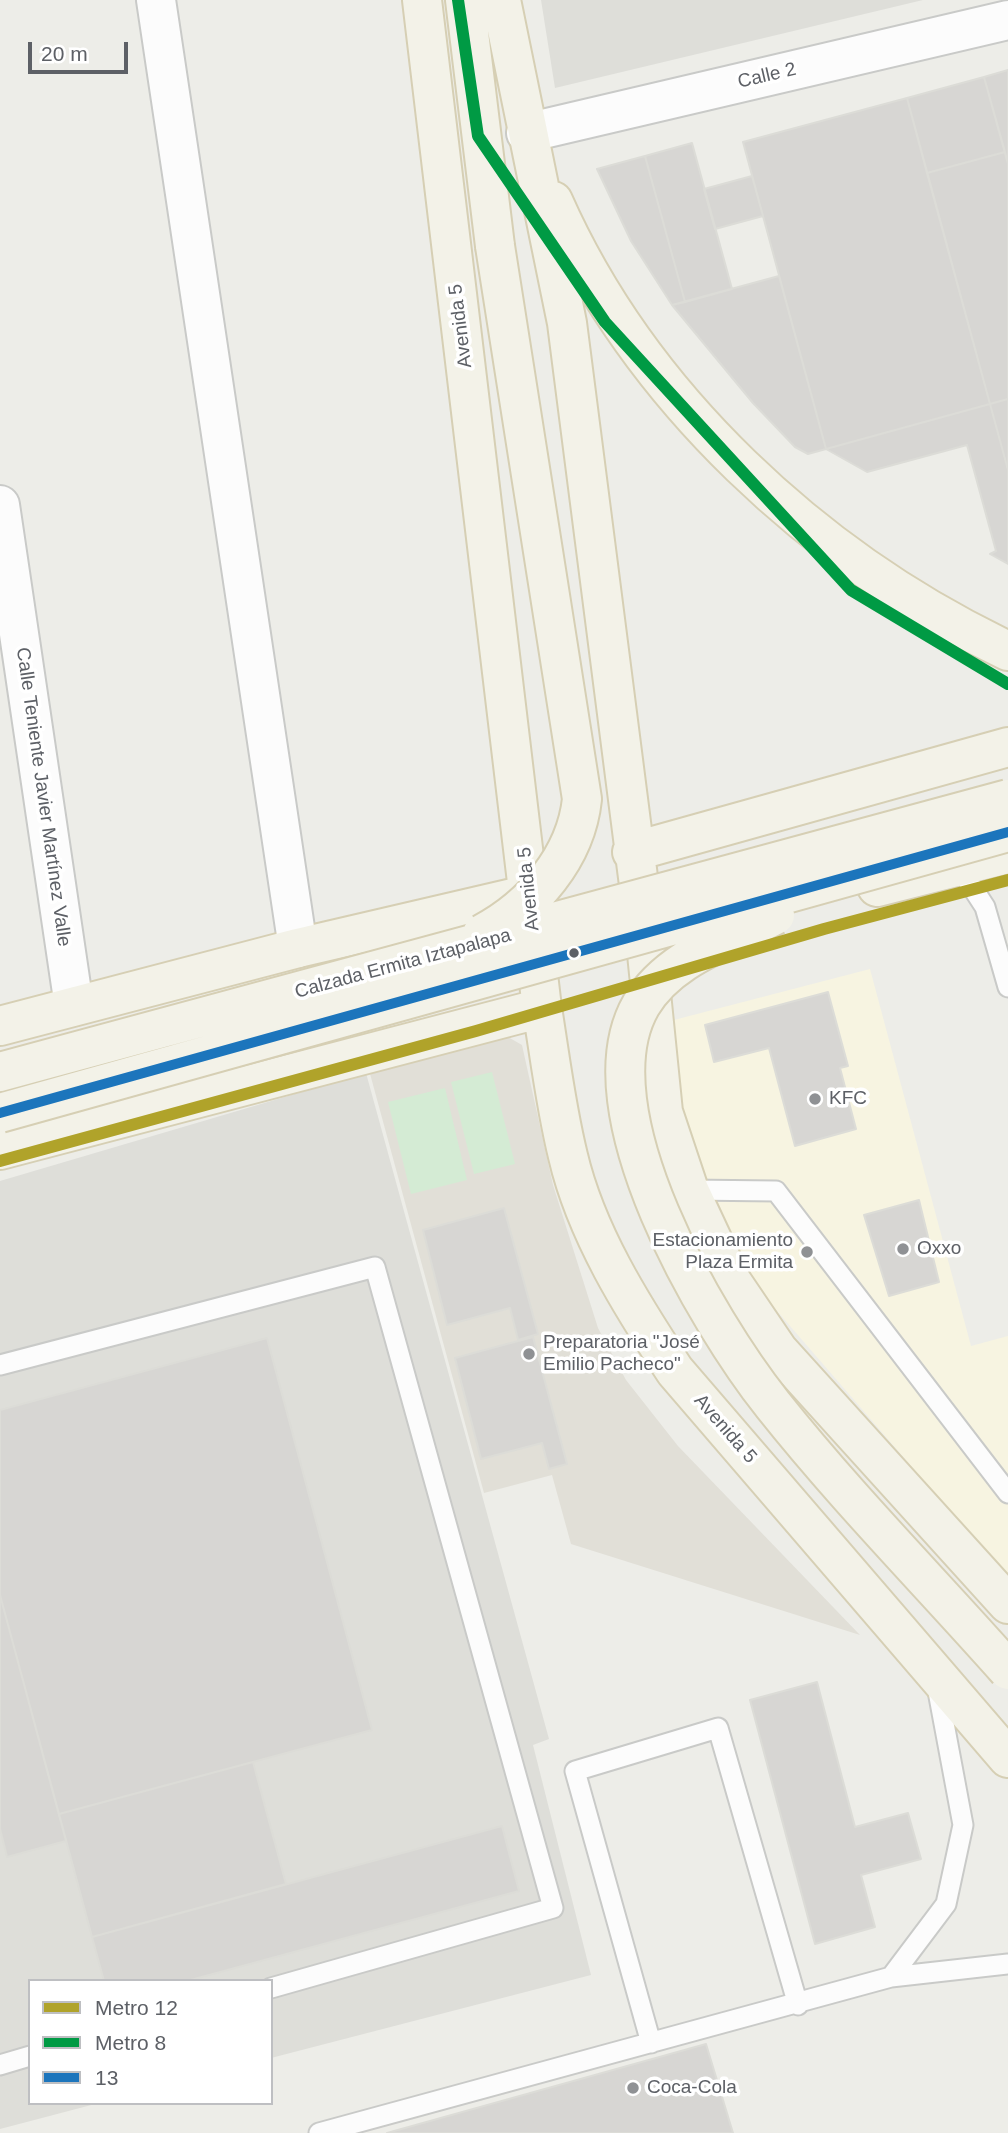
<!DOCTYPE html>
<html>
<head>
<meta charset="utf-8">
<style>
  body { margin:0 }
  #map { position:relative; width:1008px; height:2133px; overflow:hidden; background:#edede8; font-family:Arial,sans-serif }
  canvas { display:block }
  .legend { position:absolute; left:28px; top:1979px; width:245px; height:126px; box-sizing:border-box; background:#fff; border:2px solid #bebfc2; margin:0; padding:9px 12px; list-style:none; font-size:21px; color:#5d6066 }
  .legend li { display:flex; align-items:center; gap:14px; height:35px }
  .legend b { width:35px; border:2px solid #bebfc2 }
  .scale { position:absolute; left:28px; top:42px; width:100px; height:32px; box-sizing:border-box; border:4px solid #5d6066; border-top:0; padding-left:9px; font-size:21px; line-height:24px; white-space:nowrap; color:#5d6066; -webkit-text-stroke:5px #fff; paint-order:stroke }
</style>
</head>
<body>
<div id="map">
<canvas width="1008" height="2133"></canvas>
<ul class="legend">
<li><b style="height:9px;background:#b0a32a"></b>Metro 12</li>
<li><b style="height:9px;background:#009a44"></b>Metro 8</li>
<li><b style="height:9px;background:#1c75bc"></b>13</li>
</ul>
<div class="scale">20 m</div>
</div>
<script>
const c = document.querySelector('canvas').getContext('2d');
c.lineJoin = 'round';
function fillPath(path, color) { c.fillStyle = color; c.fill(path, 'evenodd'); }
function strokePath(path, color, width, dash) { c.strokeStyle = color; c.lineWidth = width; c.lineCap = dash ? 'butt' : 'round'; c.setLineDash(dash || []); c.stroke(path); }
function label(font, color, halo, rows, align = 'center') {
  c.font = font + ' Arial,sans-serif'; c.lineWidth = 7; c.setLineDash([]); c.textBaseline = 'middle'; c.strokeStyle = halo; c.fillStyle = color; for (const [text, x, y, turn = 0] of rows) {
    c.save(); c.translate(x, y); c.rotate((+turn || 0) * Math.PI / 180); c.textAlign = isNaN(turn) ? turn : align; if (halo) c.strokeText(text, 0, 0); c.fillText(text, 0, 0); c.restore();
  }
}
fillPath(new Path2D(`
  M870,969L971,1346L1008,1336V1578L752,1282L703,1195L682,1119L670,1021Z`), '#f7f4e1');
fillPath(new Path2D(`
  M541,0H923L555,88Z
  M366,1073L549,1739L533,1745L591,1975L271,2058V1981H30V2103H99L0,2129V1181Z`), '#deded9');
fillPath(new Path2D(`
  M501,1033L522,1045L553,1185L598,1328L626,1380L678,1446L860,1635L571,1544L552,1475L484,1493L369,1070Z`), '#e1dfd7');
fillPath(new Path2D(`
  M492,1072L515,1164L474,1174L451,1082Z
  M445,1088L467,1180L411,1194L388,1102Z`), '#d4ebd4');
const building = new Path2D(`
  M1008,70V164L984,77Z
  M984,77L1005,152L927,173L907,98Z
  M907,98L990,404L826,449L743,142Z
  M692,143L732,289L685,302L645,156Z
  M1005,152L1008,164V399L990,404L927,173Z
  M645,156L685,302L672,305L631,241L597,169Z
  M752,176L763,216L715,229L704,189Z
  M779,276L826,449L808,454L795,447L753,403L672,305Z
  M1008,399V470L990,404Z
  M990,404L1008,470V564L990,554L996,551L967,445L867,472L826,449Z
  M828,992L848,1066L840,1068L856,1129L795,1146L769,1048L714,1062L705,1025Z
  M919,1200L939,1282L889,1296L864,1215Z
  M504,1208L538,1334L518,1340L510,1308L447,1325L423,1230Z
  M533,1337L567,1464L549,1469L542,1443L481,1459L455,1358Z
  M267,1338L372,1730L59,1814L0,1595V1410Z
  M0,1595L66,1841L7,1857L0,1829Z
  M817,1682L855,1827L908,1813L921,1859L861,1875L875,1927L815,1944L750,1700Z
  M253,1762L286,1884L92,1937L59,1814Z
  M502,1826L519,1891L187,1981H104L92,1937Z
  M706,2044L733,2133H387Z`);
fillPath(building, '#d7d6d3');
strokePath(building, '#dcdcd7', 2);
const service = new Path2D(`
  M959,867L985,907L1008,987
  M689,1190L776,1191L1008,1493
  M0,1365L375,1267L553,1908L271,1988
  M891,1977L946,1904L963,1825L937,1686
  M651,2043L575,1771L718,1728L798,2005
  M0,2065L30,2056
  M319,2133L891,1977L1008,1964`);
const minor = new Path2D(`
  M156,0L298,948
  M526,133L1008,20
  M0,505L74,1006`);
const primary = new Path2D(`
  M422,0L542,1008C550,1057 556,1108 568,1156C586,1233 632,1306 675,1371L1008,1758
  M465,0L495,246
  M501,0L567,323L644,924L663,1112L689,1190L732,1282L778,1350L1008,1604
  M553,201C640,398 816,560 1008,651
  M632,852L1008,747
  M877,887L1008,854
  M0,1026L298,948L530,894
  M0,1150L542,1008`);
strokePath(service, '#c9cac8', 23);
strokePath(minor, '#c9cac8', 42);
strokePath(primary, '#d6cfb4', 42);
strokePath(service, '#fcfcfc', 19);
strokePath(minor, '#fcfcfc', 38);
strokePath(primary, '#f3f2e8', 38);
const primaryBridge = new Path2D(`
  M775,915C729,940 669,957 641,1005C581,1109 707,1322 773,1405C846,1497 930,1582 1008,1670
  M482,934C533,907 576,857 582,799L495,246
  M0,1072L1008,799
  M0,1113L1008,832`);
strokePath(primaryBridge, '#d6cfb4', 42, []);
strokePath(primaryBridge, '#f3f2e8', 38);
strokePath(new Path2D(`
  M0,1113L1008,832`), '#1c75bc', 10);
strokePath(new Path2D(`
  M0,1161L476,1031L824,929L1008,880`), '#b0a32a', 12);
strokePath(new Path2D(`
  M458,0L478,136L605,322L851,590L1008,684`), '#009a44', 12);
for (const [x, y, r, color] of [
  [574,953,6,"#5d6066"],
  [815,1099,7,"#8f9194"],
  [903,1249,7,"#8f9194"],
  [807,1252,7,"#8f9194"],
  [529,1354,7,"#8f9194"],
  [633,2088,7,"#8f9194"]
]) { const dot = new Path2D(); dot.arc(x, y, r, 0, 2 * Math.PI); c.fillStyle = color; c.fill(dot); strokePath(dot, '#fff', 2.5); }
label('19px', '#5d6066', '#fff', [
  ["Calle 2",767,76,-13],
  ["Avenida 5",461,326,-97],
  ["Calle Teniente Javier Martínez Valle",43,797,82],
  ["Avenida 5",529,889,-96],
  ["Calzada Ermita Iztapalapa",403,964,-15],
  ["Avenida 5",725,1429,49]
]);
label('19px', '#5d6066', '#fff', [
  ["KFC",829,1099],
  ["Estacionamiento",793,1241,"right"],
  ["Plaza Ermita",793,1263,"right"],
  ["Oxxo",917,1249],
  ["Preparatoria \"José",543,1343],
  ["Emilio Pacheco\"",543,1365],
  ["Coca-Cola",647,2088]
], 'left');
</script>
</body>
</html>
